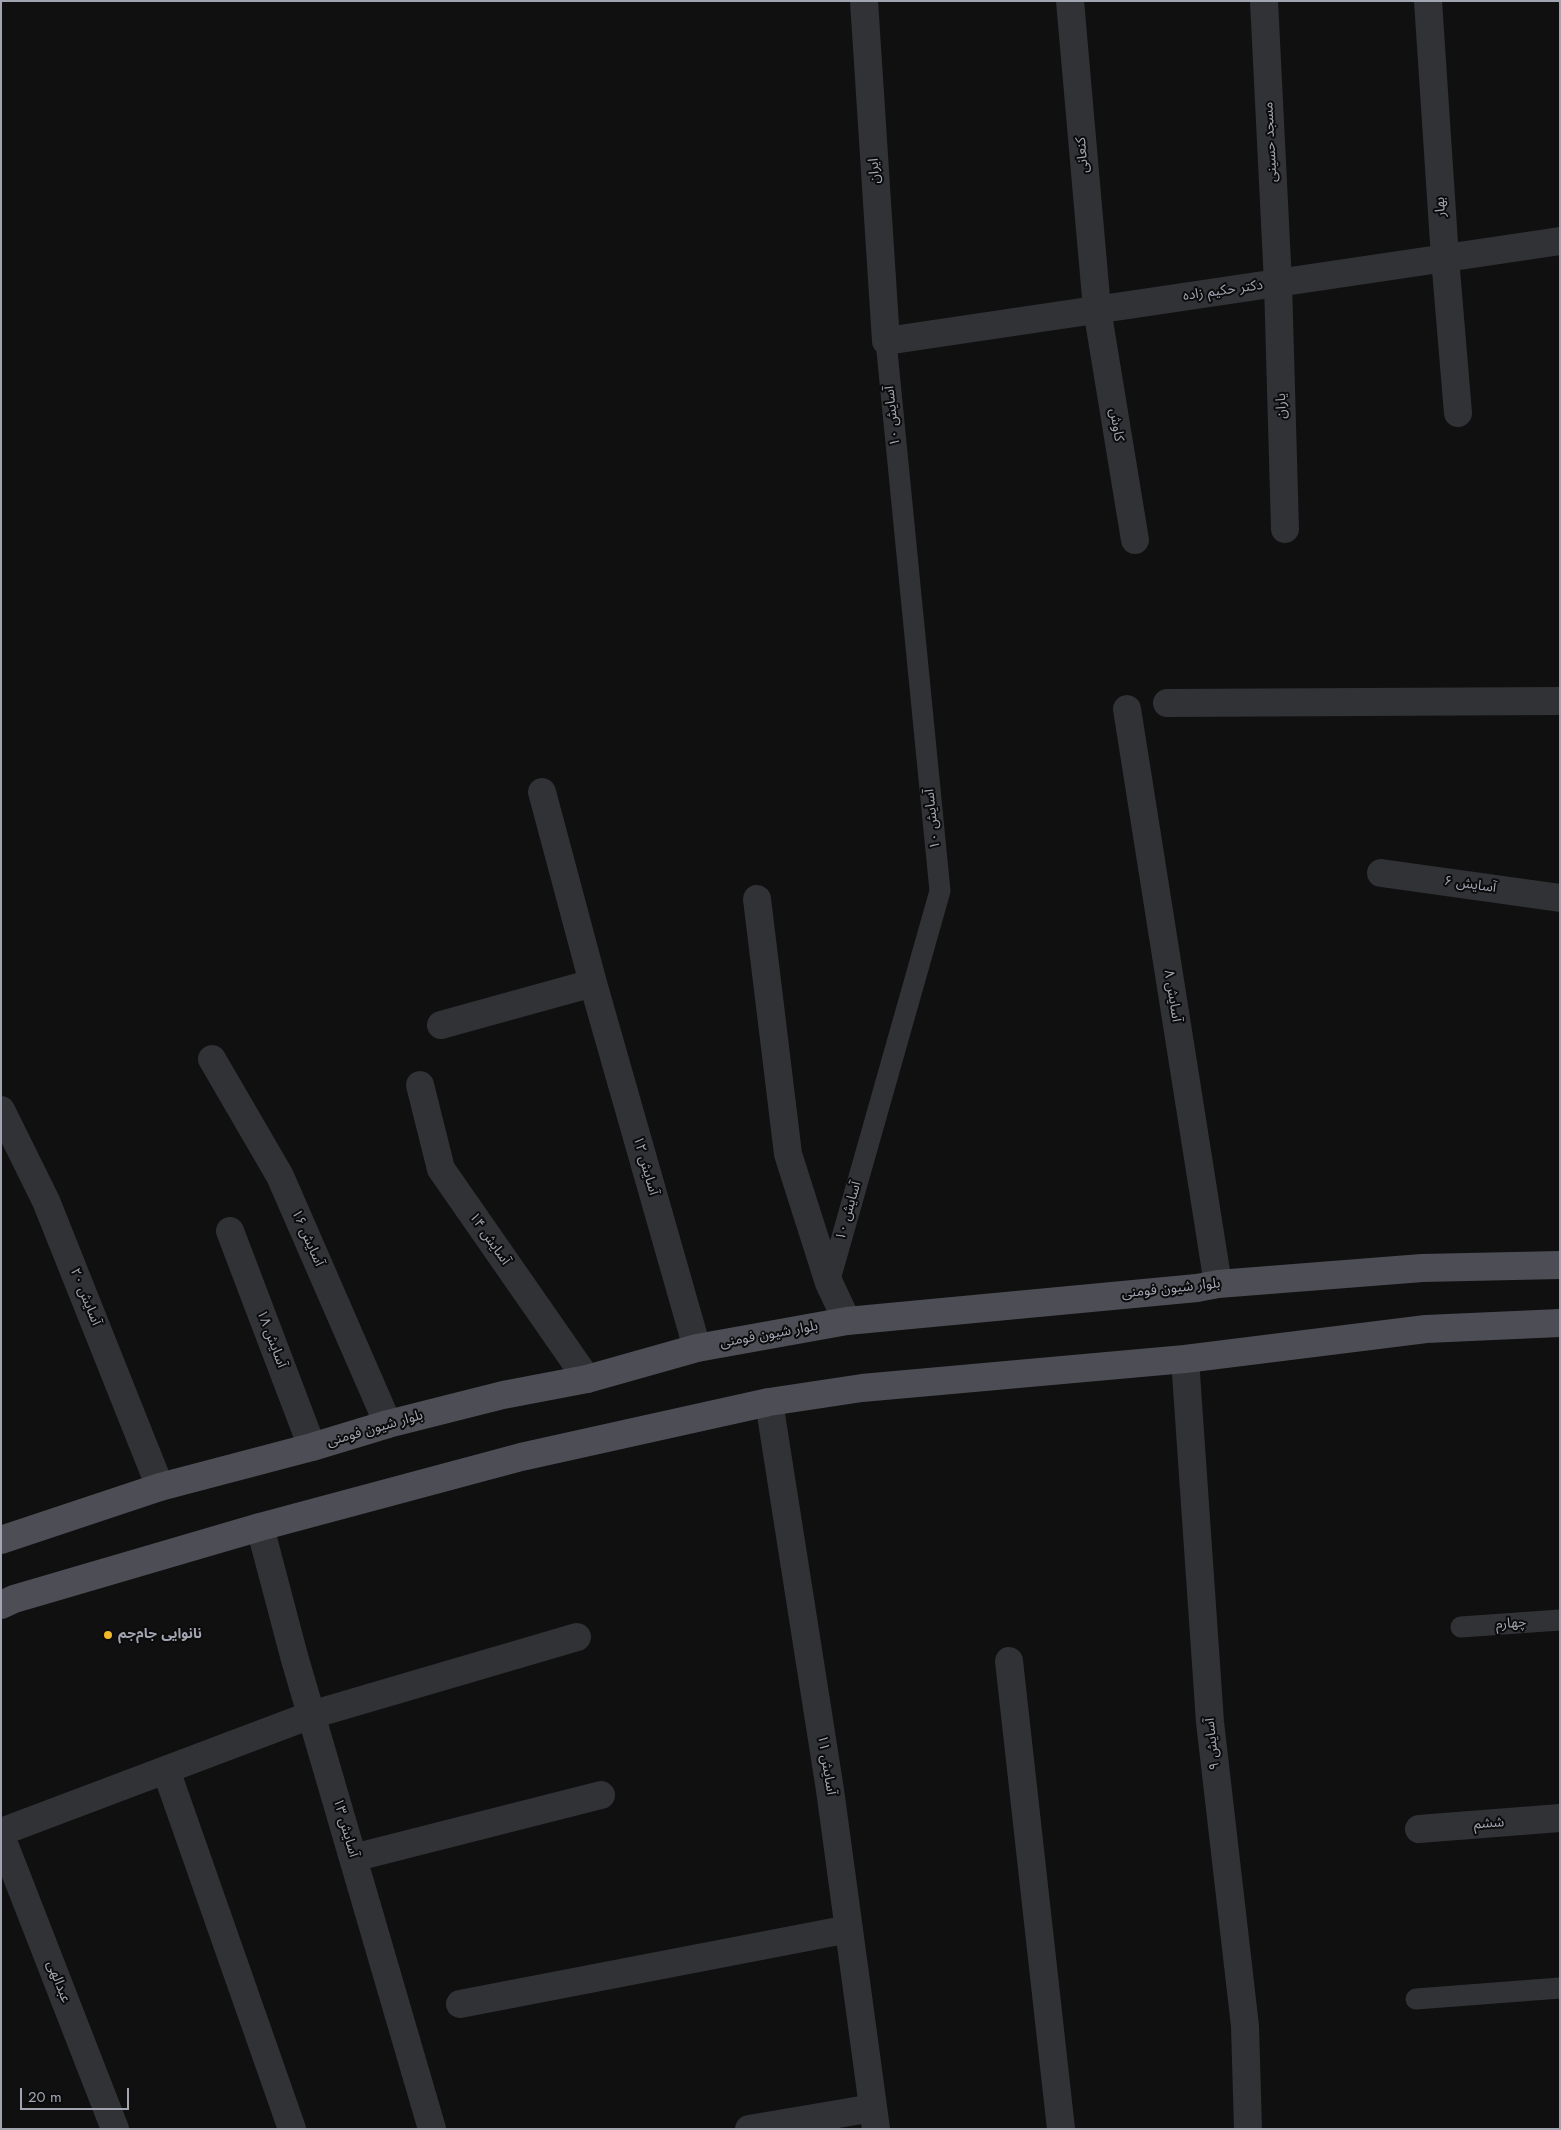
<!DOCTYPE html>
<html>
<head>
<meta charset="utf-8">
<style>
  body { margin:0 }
  #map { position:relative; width:1561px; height:2130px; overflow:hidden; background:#101011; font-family:Jost,sans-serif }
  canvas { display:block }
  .frame { position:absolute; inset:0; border:2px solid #a1a5b2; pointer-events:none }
  .scale { position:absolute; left:20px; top:2088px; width:109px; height:22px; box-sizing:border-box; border:2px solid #a1a5b2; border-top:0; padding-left:6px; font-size:15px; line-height:18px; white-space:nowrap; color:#a1a5b2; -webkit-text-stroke:4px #0b0b0c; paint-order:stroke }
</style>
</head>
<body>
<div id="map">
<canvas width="1561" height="2130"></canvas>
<div class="frame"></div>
<div class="scale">20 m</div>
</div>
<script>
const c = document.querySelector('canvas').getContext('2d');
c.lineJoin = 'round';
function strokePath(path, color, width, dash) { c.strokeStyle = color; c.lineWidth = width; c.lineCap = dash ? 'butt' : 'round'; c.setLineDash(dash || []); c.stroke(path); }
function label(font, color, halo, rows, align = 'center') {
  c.font = font + ' Jost,"Noto Sans Arabic",sans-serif'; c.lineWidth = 4; c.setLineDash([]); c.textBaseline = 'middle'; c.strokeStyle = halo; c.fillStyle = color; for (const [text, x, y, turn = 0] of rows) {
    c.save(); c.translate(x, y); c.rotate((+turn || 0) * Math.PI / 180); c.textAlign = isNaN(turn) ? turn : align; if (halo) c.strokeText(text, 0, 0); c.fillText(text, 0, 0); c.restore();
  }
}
strokePath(new Path2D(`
  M829,1283L940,891L886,341
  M1461,1627L1560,1620
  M1416,1999L1560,1988`), '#313236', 21);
strokePath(new Path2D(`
  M1070,1L1097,309L1135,540
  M1264,1L1278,283L1285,529
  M1428,1L1445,258L1458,413
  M1167,703L1560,701
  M1127,709L1218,1284
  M542,792L593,983L697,1348
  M1381,873L1560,898
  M757,899L788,1154L829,1283L847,1321
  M441,1025L593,983
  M212,1059L280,1176L388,1424
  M420,1085L441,1169L587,1379
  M1,1110L46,1201L160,1487
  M230,1231L312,1447
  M1185,1359L1210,1722L1245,2026L1248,2129
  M769,1402L830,1790L876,2129
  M260,1527L294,1656L432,2129
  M1009,1661L1061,2129
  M166,1770L292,2129
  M1419,1829L1560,1818
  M1,1832L311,1715L577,1637
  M1,1836L115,2129
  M353,1858L601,1795
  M460,2004L849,1929
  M749,2129L873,2108`), '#313236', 28);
strokePath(new Path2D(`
  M864,1L886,341L1560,241`), '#313236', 28);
strokePath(new Path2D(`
  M1,1540L160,1487L312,1447L388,1424L503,1395L587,1379L697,1348L847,1321L1197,1288L1218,1284L1422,1268L1560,1265
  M1,1605L14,1599L260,1527L521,1457L769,1402L862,1388L1185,1359L1426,1329L1560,1323`), '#4d4e55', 28);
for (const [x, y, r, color] of [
  [108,1635,5,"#f2b828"]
]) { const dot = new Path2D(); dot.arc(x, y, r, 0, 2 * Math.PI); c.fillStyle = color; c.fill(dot); strokePath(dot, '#0b0b0c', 2); }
label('14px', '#a1a5b2', '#0b0b0c', [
  ["مسجد حسینی",1271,142,-93],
  ["کنعانی",1083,155,-95],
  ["ایران",875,171,-94],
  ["بهار",1441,207,-94],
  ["دکتر حکیم زاده",1223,291,-8],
  ["یاران",1282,406,-92],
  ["آسایش ‍۱۰",893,416,-96],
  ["کاوش",1116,425,81],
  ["آسایش ‍۱۰",933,819,-96],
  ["آسایش ۶",1470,885,8],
  ["آسایش ۸",1172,996,81],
  ["آسایش ۱۲",645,1166,74],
  ["آسایش ‍۱۰",849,1211,-74],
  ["آسایش ۱۶",307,1238,66],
  ["آسایش ۱۴",489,1239,55],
  ["بلوار شیون فومنی",1171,1289,-6],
  ["آسایش ۲۰",85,1297,68],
  ["بلوار شیون فومنی",769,1335,-10],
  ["آسایش ۱۸",271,1339,69],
  ["بلوار شیون فومنی",375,1429,-16],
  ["چهارم",1511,1624,-4],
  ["آسایش ۹",1213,1744,-96],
  ["آسایش ۱۱",826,1765,81],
  ["ششم",1489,1824,-4],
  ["آسایش ۱۳",345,1828,74],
  ["عبدالهی",58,1982,69]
]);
label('bold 14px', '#a1a5b2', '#0b0b0c', [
  ["نانوایی جام‌جم",118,1635]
], 'left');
</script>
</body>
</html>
